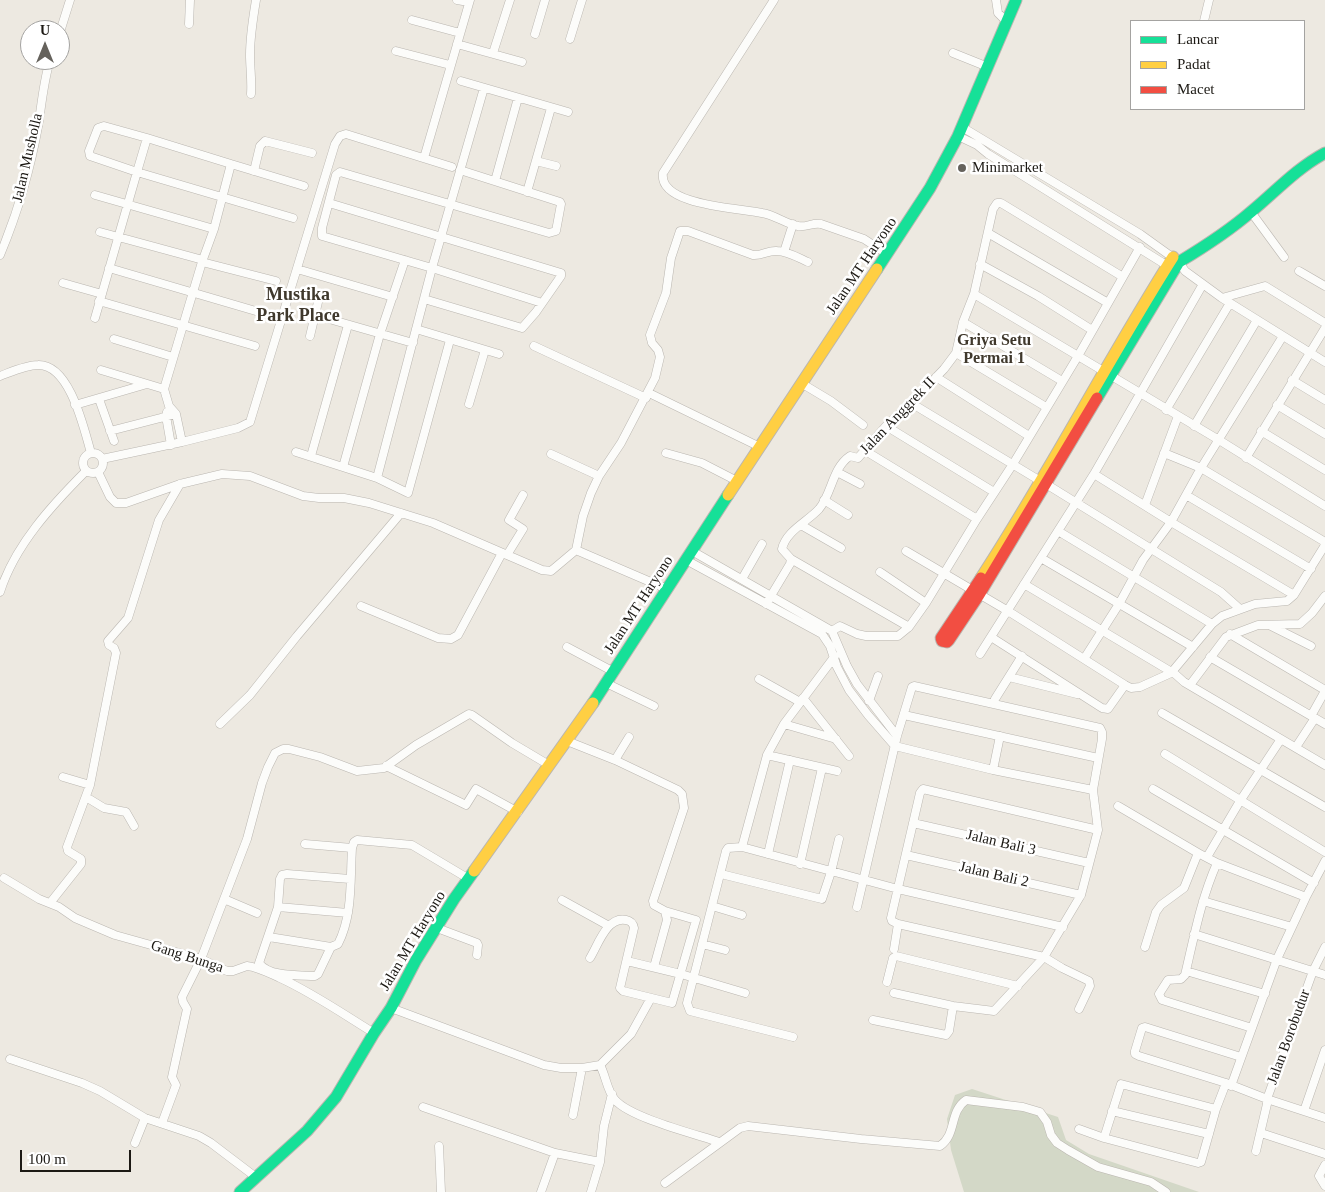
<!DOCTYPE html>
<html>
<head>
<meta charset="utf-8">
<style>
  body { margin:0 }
  #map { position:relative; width:1325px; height:1192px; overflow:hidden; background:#ede9e1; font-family:"Times New Roman",serif }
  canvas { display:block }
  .legend { position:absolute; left:1130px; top:20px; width:175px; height:90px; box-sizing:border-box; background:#fff; border:1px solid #a4a3a1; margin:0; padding:6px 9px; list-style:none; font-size:15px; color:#1c1914 }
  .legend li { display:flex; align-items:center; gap:10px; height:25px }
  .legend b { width:25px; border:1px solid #a4a3a1 }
  .north { position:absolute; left:20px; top:20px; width:50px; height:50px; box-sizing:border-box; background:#fff; border:1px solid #a4a3a1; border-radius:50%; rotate:0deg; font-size:14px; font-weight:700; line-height:20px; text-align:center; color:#1c1914 }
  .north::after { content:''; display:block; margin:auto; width:18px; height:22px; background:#65625c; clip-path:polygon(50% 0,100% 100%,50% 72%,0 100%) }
  .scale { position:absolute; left:20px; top:1150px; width:111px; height:22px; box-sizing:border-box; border:2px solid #1c1914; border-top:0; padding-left:6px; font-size:15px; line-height:18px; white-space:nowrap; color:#1c1914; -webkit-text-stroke:4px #fff; paint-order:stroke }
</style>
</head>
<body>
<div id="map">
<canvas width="1325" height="1192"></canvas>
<ul class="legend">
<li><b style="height:6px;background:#16e098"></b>Lancar</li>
<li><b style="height:6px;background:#ffcf43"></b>Padat</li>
<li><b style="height:6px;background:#f24e42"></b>Macet</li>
</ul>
<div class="north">U</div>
<div class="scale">100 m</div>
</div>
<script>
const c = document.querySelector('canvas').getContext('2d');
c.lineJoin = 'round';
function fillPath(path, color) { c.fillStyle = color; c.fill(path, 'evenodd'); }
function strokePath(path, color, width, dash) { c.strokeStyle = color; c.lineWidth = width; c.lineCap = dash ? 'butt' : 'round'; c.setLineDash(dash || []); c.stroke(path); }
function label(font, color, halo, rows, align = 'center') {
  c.font = font + ' "Times New Roman",serif'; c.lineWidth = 5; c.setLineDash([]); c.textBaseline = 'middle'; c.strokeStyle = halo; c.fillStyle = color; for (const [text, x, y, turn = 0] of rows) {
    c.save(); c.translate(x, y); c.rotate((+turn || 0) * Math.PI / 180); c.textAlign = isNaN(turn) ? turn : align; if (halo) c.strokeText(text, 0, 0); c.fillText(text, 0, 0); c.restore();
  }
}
fillPath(new Path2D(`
  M972,1089L1058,1117L1066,1140L1089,1154L1199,1192H964L951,1150L947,1119L955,1095Z`), '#d3d8c7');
const street = new Path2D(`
  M457,0L469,2
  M774,0L663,173C658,206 741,208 762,213C775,215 786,224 798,226C806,228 813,222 821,224L864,239L887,254
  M996,0L998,13L1007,22
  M412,20L460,33
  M1204,21L1209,0
  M189,24L190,0
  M60,32L70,0
  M535,34L545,0
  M570,39L582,0
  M457,44L522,62
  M396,51L450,65
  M493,53L510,0
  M953,53L988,67
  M461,81L568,112
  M251,94C252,81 250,68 250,55C250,36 253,18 256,0
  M104,126L147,138L137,172L90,156L89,151L98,128Z
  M962,127L1140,234L1179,262L1185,271L1222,298L1325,362
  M958,136L977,145L988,154L1171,268
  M147,138L231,164
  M424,158L470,0
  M536,161L556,166
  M460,170L560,202L561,204L556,231L549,233L340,172L336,175L322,228V236L432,268L542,303
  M254,171L260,146L265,141L312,153
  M495,181L518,98
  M527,192L551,108
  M95,195L214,229
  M329,203L561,273V276L536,312L522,328L424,299
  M1251,212L1284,257
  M100,232L203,260
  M988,233L1108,303
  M784,252L793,224
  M0,255C18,212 31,167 39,121C42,100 44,80 50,60
  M202,262L214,229L231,164L304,186
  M980,264L1038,296L1092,330
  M109,268L266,314
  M297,269L393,297
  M1299,271L1325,286
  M63,283L102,294
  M974,294L1219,440L1325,506
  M1222,298L1265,286L1325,323
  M99,301L255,346
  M318,302L315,315L413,343
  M95,318L137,172L293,218
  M963,322L1062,381
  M416,329L499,354
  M310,336L315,315
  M114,339L173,357
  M534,346L646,398
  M956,353L1046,407
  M101,370L164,389
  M0,376C11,372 26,365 38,365C70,364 84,429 91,453
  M936,377L1029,436
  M1292,380L1325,400
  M801,383L831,401L863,425
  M649,393L760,447
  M99,399L114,441
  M911,403L1042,482
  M469,404L485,350
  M75,405L147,384
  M1277,405L1325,434
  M1166,410L1230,303
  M167,412L166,416L171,445
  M886,426L994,492
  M1194,426L1257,320
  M110,431L176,414
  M1261,431L1325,470
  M182,442L176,414L169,406L164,389L202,262L276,281
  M864,450L977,519
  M296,452L377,478L408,493L450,340
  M666,453L702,463L737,481
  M1164,453L1201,468L1325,542
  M83 463a10 10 0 1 1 20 0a10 10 0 1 1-20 0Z
  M551,454L599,476
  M311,456L348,325
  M1246,458L1325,328
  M102,459L182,442L238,428L250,422L335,144L340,136L346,134L452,167
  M343,467L380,334L405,260
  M98,472L110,497L116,503H126L180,484L222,474L250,476L303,496L319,498H344L369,503L433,523L542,570L551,571L576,550L583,516L591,493L599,476L621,443L655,378L660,357L658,350L652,343L650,335L666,293L671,258L680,231H688L753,255C762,256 768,250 777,251C787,251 799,258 808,262
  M837,472L860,484
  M1094,474L1171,522L1294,595
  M377,478L432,268L484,88
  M1046,484L1221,592L1240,609
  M1186,495L1311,569
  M824,500L848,515
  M1145,505L1178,416
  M801,525L841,548
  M1058,531L1212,624
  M576,550L667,589
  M692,551L832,631L847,666L857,684L897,736
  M906,551L1008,611L1125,685L1131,688L1140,687L1171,673L1212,624L1222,616L1255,604L1287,601L1294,595L1325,545
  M507,555L523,529L509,520L523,495
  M1041,558L1193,647
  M791,559L909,627
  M686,560L822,634L830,646L837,667L849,690L868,715L895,746L993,770L1093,790
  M880,572L926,603
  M742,579L762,544
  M1024,584L1175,674L1184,682L1325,765
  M0,592C15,545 52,505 86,471
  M766,604L790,564L791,559L782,549C786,531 807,522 819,509C832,494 832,468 850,456L858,458L886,426L911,403L944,369L956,353L963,322L974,294L993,209L997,203H1001L1123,277
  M361,606L438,638L451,639L458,635L502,553
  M1269,625L1311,646
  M832,631L840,626L857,634L866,636H898L909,627L926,603L977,519L1013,464L1078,356L1140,247
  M1230,634L1325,690
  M991,637L1102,708L1108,709L1125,685
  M567,647L614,672
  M980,654L1094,474L1203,284
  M1210,657L1325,724
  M1084,659L1119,604L1143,560L1171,522L1201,468L1283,336
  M1009,677L1077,694
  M759,679L800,702
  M606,683L654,706
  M1190,685L1226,637L1258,625L1300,624L1312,613L1325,596
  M803,698L849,756
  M995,699L1022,656
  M869,701L878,676
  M1162,713L1325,807
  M904,715L1098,758
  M1311,716L1325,691
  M220,724L250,695L297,636L401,513
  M784,724L836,739
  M567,741L615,760L678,790L682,794L684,808L653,901L654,905L665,911L667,920L654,967
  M1296,747L1315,718
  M1165,754L1325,852
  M767,755L837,771
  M615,760L629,737
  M386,766L466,805L476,789L518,812
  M993,770L1000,736
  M63,777L90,785
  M1153,789L1314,883
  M86,797L104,808L126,812L134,826
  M1118,806L1198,853L1217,863L1306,897
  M913,823L1089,863
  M305,844L352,848
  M742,847L767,755L784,724L835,656
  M768,854L790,760
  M906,855L1081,895
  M1207,857L1240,801L1281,739
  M1217,863C1201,899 1194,937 1185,975L1181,979L1168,980L1159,994L1162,1000L1252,1028
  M800,864L822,768
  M721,874L822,899L831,872L839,839
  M4,878L39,899L59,907L75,918L115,935L201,959L227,971H233L247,966C258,967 269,973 280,978C313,993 343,1014 374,1033
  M224,899L257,913
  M562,900L609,926
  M1203,901L1292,927
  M50,903L81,864V859L68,851L67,847L90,785L116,653L114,648L109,645L108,641L128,618L159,520L180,484
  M712,906L742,915
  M278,907L348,913
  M857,907L897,736L912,687L914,686L1100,728L1102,732V739L1093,790L1098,830L1081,895L1044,957L994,1011L953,1006L894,993
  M437,928L477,943L478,945L477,955
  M1194,934L1325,975
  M269,937L331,947L338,944C353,915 350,880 352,848L354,842L357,840L412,845L469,879
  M702,944L725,950
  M331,947L318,974L315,976C299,975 269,977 259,963L278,907L280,879L282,875L287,874L350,879
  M1145,947L1156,912L1161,905L1184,888L1198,853
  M894,949L898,924
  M590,958C598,945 607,916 626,920C631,921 633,923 634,928L620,988L623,991L672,1003L696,920L665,911
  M627,961L681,974L745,993
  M1186,971L1265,994
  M887,982L893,958L896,956L1018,986
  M391,1008L544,1065L561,1068H582L600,1065L631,1034L651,998
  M1079,1009L1090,986L1089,981L1062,968L1044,957L898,924L892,921L891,918L920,793L923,789L1098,830
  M873,1020L946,1035L949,1031L953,1006
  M793,1037L690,1011L687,1003L726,851L728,848L742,847L898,889L1063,927
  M1241,1057L1145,1027L1142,1028L1135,1051V1054L1139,1056L1226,1083L1267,1099L1325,1118
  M10,1059L82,1083L100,1091L145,1118L199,1136L211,1143L257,1178
  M600,1065C606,1076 607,1091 615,1100C631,1118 695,1134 719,1142
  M1231,1086L1277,959L1306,897L1325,861
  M423,1107L555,1153L600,1162
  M1112,1111L1209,1134
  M1304,1111L1325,1050
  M573,1115L582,1068
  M162,1123L176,1085L172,1077L187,1009L183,1002L182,997L201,959L247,839L262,783L268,767L275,753L283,749H289L320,757L357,771L384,768L416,745L469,714L472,715L512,743L549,765
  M1079,1129L1104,1138L1198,1163L1201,1162L1216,1109L1226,1083
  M1261,1133L1325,1154
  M1104,1138L1121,1084L1216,1109
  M135,1143L145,1118
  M439,1146L441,1192
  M1256,1151L1267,1104V1099L1313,971L1325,947
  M1325,1165L1319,1176L1325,1186
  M665,1183L740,1128L748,1126L861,1139L940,1146C957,1134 949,1112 966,1100L1023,1107L1040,1112L1047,1122L1051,1135L1057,1143L1068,1150L1098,1167L1151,1182L1166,1192
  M541,1192L555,1153
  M591,1192L600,1162L604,1126L612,1094`);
const fast = new Path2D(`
  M877,269L930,188L958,136L1016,0
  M1097,398L1179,262C1204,247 1230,230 1252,211C1276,191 1297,168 1325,153
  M593,703L728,495
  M240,1192L307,1131L336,1097L374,1033L391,1008L416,960L454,899L474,871`);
const slow = new Path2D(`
  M728,495L877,269
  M981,578C1049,474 1106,363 1173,257
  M474,871L593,703`);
const jam = new Path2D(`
  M981,578L941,638L942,641L947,642L949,640L979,595L1097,398`);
strokePath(street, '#bab6b0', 9);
strokePath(fast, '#bab6b0', 13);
strokePath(slow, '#bab6b0', 13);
strokePath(jam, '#bab6b0', 13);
strokePath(street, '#fcfcfa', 8);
strokePath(fast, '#16e098', 11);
strokePath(slow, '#ffcf43', 11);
strokePath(jam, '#f24e42', 11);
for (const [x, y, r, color] of [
  [962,168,5,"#65625c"]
]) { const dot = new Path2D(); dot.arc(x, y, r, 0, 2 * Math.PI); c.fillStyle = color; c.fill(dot); strokePath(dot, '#fff', 2); }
label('15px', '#1c1914', '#fff', [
  ["Jalan Musholla",28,158,-77],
  ["Jalan MT Haryono",862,266,-56],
  ["Jalan Anggrek II",898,416,-46],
  ["Jalan MT Haryono",639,605,-57],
  ["Jalan Bali 3",1001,843,13],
  ["Jalan Bali 2",994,875,13],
  ["Jalan MT Haryono",413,941,-59],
  ["Gang Bunga",187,957,18],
  ["Jalan Borobudur",1289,1037,-70]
]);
label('15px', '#1c1914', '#fff', [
  ["Minimarket",972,168]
], 'left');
label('bold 16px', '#3f382c', '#fff', [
  ["Griya Setu",994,341],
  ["Permai 1",994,359]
]);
label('bold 18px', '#3f382c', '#fff', [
  ["Mustika",298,295],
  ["Park Place",298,316]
]);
</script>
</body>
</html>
